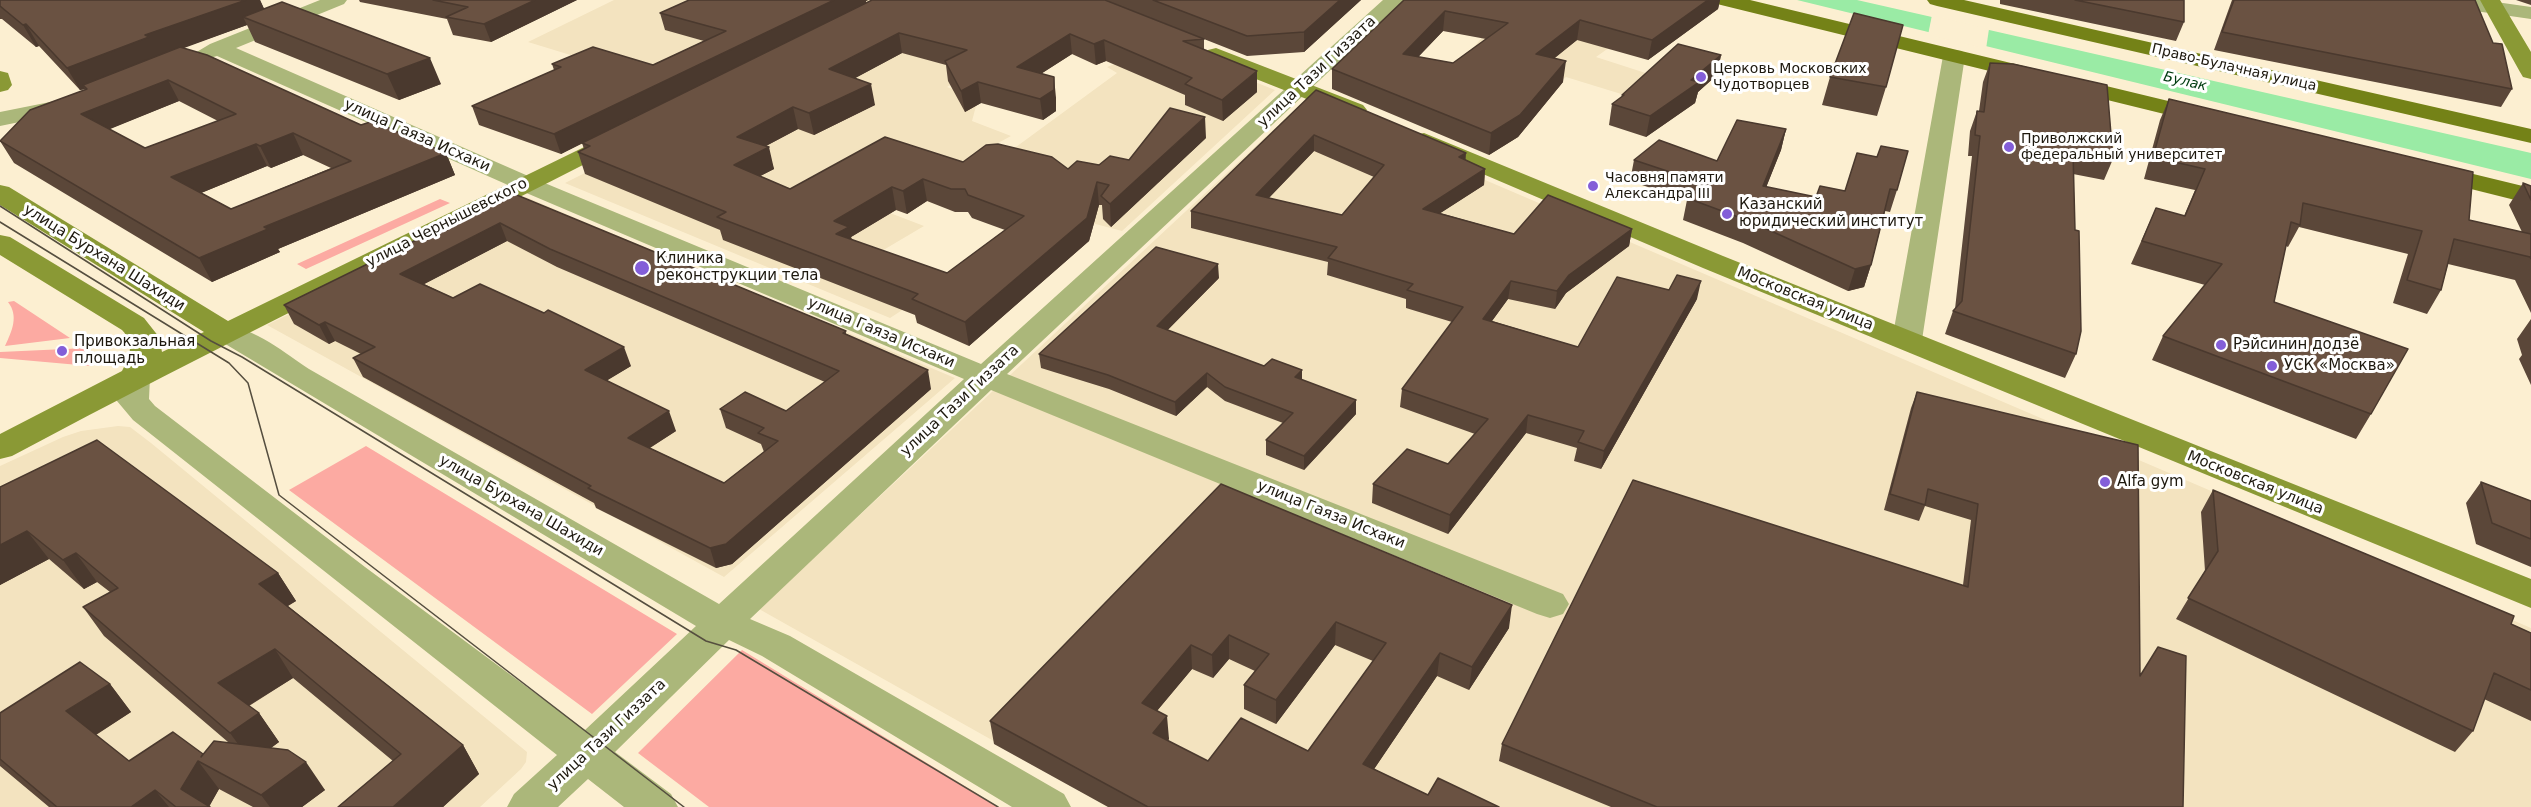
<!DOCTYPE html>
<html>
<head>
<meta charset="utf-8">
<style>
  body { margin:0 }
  canvas { display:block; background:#fcefd1 }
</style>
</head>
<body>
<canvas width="2531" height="807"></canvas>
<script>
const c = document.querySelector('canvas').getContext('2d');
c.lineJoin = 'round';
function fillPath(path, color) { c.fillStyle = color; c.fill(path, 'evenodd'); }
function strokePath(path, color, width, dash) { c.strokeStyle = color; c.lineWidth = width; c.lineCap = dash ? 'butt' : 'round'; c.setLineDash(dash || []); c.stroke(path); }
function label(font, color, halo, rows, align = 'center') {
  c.font = font + ' "DejaVu Sans",sans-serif'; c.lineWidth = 6; c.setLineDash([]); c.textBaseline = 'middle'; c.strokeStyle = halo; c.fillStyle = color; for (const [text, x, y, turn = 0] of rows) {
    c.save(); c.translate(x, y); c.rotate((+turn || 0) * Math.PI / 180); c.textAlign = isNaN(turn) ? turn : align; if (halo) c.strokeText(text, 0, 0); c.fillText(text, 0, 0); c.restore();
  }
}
fillPath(new Path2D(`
  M614,0H873L688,91L528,42Z
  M929,0H1049L1275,90L1122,231L1035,208L1005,155L1117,73L1107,67L1151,50L998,57L947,87L964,93L976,106L972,121L1011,136L877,208L924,226L880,252L947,281L890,318L565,183Z
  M1511,3L1638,27L1596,57L1692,88L1670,109L1566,77L1554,87L1463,60Z
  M1303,102L2531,628V807H1111L759,609Z
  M526,197L955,378L724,577L267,325Z
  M118,426L130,427L151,443L527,752L526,762L521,769L480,807H0V466L63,437L81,431Z`), '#f3e3bf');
fillPath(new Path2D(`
  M440,199L450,203L306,269L297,264Z
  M14,301L70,338L5,346C12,331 19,316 8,302Z
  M87,348L94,357L90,366L0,358V352Z
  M366,446L677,634L592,714L289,490Z
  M742,650L999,807H709L638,753Z`), '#fcaaa2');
fillPath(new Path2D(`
  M1797,0H1857L2531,153V179Z`), '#9aeba5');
fillPath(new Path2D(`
  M1932,15L1989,29L1986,49L1928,35Z`), '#fcefd1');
fillPath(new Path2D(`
  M320,0H347L344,4L236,48L535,179L981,364L1383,0H1405L1007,374L1563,594L1569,604L1563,614L1550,618L1537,614L991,390L750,619L790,636L1064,794L1071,807H1012L762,656L729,640L615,752L671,794L678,807H624L588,779L558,807H507L514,794L557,755L133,420L117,401L120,377L124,370L135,368L146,370L150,377L149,399L155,406L365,567L585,730L696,626L217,339L212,333L217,327C245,320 286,354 309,369L719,604L964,379L517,189L217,56L206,59L198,58L195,53L210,44Z
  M2430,0H2482L2531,7V19L2440,6L2433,4Z
  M1954,50L1962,51L1965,56L1922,340L1917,346L1907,349L1897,346L1892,340L1943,56L1946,51Z
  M70,98L78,100L81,105L78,110L0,126V112Z`), '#abb77a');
fillPath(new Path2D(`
  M2480,0H2500L2531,52V79L2523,77L2520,72Z
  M1216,48L1363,105L1367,110L1363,115L1355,117L1347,115L1208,60L1205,55L1208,50Z
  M0,71L8,73L12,85L8,90L0,92Z
  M619,130L628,132L631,137L628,142C423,247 215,347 12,456L0,459V434L122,371C130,356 135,344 122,330L0,255V235L10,237L144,318L159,337L162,352L204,332L0,205V185L9,187L228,321Z
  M1424,133L1723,256L2531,579V608L1703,268L1415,145L1412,140L1415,135Z`), '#8a9935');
fillPath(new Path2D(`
  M1714,0H1750L2218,113L2221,118L2218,123L2209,125L1717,4Z
  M1927,0H1964L2531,129V143L1937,6L1930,4Z
  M2428,163L2531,188V204L2419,176L2415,171L2419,166Z`), '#748217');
strokePath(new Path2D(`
  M0,206L211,341L242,357L706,641L736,650L998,807
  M0,222L229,363L248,383L279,495L684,807`), '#554e3f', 1.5);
fillPath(new Path2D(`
  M0,0H260L264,9L441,84L399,100L255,42L247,25L182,48L361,125L446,153L455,175L278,249L280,252L212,282L14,163L0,141L85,90V89L80,90L39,46L36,47L2,19H0ZM179,101L218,121L145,148L109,129ZM303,155L331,168L231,209L201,193L267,166L271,168Z
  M359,0H577L491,42L453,35L447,19L360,2Z
  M689,0H868L866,1V3L1204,39V50L1257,92L1223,121L1185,105V95L1106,61L1096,65L1072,54L1042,73L1056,98V111L1043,120L981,103L965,112L948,81L946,65L902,53L855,78L875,105L814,135L798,129L766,146L774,169L760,176L790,189L963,162L1068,169L1129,160L1206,138L1111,227L1103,219L1102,205H1099L1089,241L969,346L917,323L915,315L723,240L720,230L585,174L578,152L584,149L582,143L561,154L479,125L472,106L554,70L552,64L653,65L704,41L665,30L660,13ZM927,201L955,212H968L972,218L1005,230L947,273L852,240L851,237L896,210L907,214Z
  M1105,0H1361L1304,52L1247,56Z
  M1404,0H1720L1718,9L1648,60L1577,40L1554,58L1563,82L1518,137L1489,155L1332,89V69ZM1443,31L1486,39L1453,63L1418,57Z
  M2000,0H2184V22L2176,41L2000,4Z
  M2232,0H2475L2512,89L2501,107L2214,50Z
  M2516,0H2531V5Z
  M1721,55L1717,75L1698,92L1695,103L1646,137L1609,125L1612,104L1622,97V95Z
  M1990,63L2113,159L2104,180L2073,174L2076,354L2065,378L1945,334L1953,311L1955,309L1972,156H1968L1970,131L1977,111H1979L1983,82Z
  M1830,77L1886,87L1877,116L1822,105Z
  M1316,90L1465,160L1485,169L1484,185L1440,213L1514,234L1632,229L1629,246L1566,293L1555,309L1508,299L1492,321L1578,347L1697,299L1601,469L1574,461L1577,448L1526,433L1448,534L1372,503L1373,484L1448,464L1475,434L1400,407L1402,389L1452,322L1406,308V299L1327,275L1328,262L1191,228V211ZM1314,151L1374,177L1342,215L1269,198Z
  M2169,99L2469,220L2522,232L2509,205L2523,183L2531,186V313L2515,280L2448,264L2441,290L2427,314L2393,303L2408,254L2299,227L2288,247L2286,246L2274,302L2371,414L2356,439L2152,360L2163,336L2205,285L2131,264L2156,208L2184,216L2195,190L2144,179L2160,120Z
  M1786,129L1781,150L1766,187L1816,197L1845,191L1857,153L1897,190L1890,212L1885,211L1871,265L1864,287L1848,291L1743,243L1683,220L1687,200L1630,181L1634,160L1717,161Z
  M512,193L846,331V334L931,389L732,564L716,568L596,508L594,503L363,377L353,358L361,354L335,341L329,344L294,324L284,305ZM507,241L557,267L825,382L786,411L720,409L726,428L761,444L764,452L724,483L650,448L676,431L607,380L631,366L453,298L424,284Z
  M1219,278L1167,330L1264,366L1302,370V380L1356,400V414L1304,470L1266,455V440L1283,423L1225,401L1207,387L1176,416L1109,389L1041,368L1039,354Z
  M2531,319V385L2519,359L2522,355L2517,339Z
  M1917,392L2140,676L2183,807H1611L1499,761L1502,744L1963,585L1971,520L1925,506L1919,521L1884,510L1911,408Z
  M2481,482L2531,501V567L2476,544L2466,503Z
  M1221,484L1509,628L1469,690L1437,676L1374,769L1428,795L1499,807H1108L994,744L990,721ZM1335,645L1373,661L1308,751L1208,761L1167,741L1169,739L1157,711L1192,669L1213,678L1229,659L1255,671L1244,685V709L1276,724Z
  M0,487L278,573L296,601L288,606L463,745L479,774L443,807H338L393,761L293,678L249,706L259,713L279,742L271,748L325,790L302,807H253L219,789L209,806L210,807H49L0,766V713L110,684L131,712L96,735L129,761L203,754L228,742L104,636L83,607L110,592L97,582L84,589L49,559L0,585Z
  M2213,490L2531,633V721L2484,699L2473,731L2455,752L2176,619L2205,571L2201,512Z`), '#5b4739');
fillPath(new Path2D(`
  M246,0H260L268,17H243L247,25L83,85L85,89L80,90L67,68L145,35Z
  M535,0H577L491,42L484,24Z
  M834,0H868L866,1V3L561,154L554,134Z
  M1340,0H1361L1304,52V32Z
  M1708,0H1720L1718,9L1648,60L1652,40Z
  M1445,11L1443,31L1402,74L1403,54Z
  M1580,20L1577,40L1534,75L1536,54Z
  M26,24L39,46L36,47L23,25Z
  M899,33L902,53L833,90L829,69Z
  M1070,34L1072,54L1019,88L1017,67Z
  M1104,40L1106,61L1096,65L1094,44Z
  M1721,55L1717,75L1698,92L1695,103L1646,137L1650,116L1691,80Z
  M430,58L441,84L399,100L387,74Z
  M1566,61L1563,82L1518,137L1489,155L1491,133Z
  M1257,71V92L1223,121L1222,100Z
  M1054,77L1056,98V111L1043,120L1040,99Z
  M168,80L179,101L93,136L81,114Z
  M978,82L981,103L965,112L961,91Z
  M871,84L875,105L814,135L809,113Z
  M793,107L798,129L743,158L737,137Z
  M1205,117L1206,138L1111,227L1110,204Z
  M1786,129L1781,150L1758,208L1763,186Z
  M293,133L303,155L271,168L260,146Z
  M1314,135V151L1256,211V195Z
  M256,144L267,166L184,200L171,177Z
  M769,147L774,169L739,187L734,165Z
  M446,153L455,175L278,249L280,252L212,282L199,258L264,227Z
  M1466,153L1465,169L1459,157Z
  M1485,169L1484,185L1422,225L1423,209Z
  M923,179L927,201L907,214L903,191Z
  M1097,182L1099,205L1089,241L969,346L965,322Z
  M892,187L896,210L851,237L854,250L841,258L834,221Z
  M500,223L507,241L409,292L400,274Z
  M1632,229L1629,246L1566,293L1555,309L1557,291L1569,275Z
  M1218,264L1219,278L1158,340L1157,326Z
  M1871,265L1864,287L1848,291L1855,269Z
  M1511,281L1508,299L1481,336L1483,319Z
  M1701,281L1697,299L1601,469L1604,451Z
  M325,322L335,341L329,344L319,325Z
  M624,347L631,366L593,389L585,370Z
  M928,370L931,389L732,564L716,568L710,548Z
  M1302,370V384L1295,377Z
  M1207,373V387L1176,416L1175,402Z
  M1356,400V414L1304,470V456Z
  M669,411L676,431L635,457L628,438Z
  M1528,415L1526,433L1448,534L1450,515Z
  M27,531L49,559L0,585V545Z
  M76,553L97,582L84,589L63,560Z
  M278,573L296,601L277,612L259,584Z
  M1512,605L1509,628L1469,690L1472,667Z
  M1336,622L1335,645L1276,724V700Z
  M1229,635V659L1213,678L1212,655Z
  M1191,645L1192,669L1144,726L1142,703Z
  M275,649L293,678L238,712L218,683Z
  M1440,653L1437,676L1362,787L1363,764Z
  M110,684L131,712L89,739L66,711Z
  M259,713L279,742L251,762L230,733Z
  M1167,716L1169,739L1155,756L1153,733Z
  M463,745L479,774L443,807H393Z
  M198,761L219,789L209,807L181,789Z
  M306,762L325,790L302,807H270L261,795Z
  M155,790L169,807H131Z`), '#4a392e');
const building = new Path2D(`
  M0,0H246L145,35L149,37L67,68L26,24L23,25L0,6Z
  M433,0H535L484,24L446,17L468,7Z
  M689,0H834L554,134L472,106L561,67L552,64L593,47L653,65L726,31L660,13Z
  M872,0H1105L1204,39L1183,41L1257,71L1222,100L1185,84L1192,78L1104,40L1094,44L1070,34L1017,67L1054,77V90L1040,99L978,82L961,91L945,61L967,50L899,33L829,69L871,84L809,113L793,107L737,137L769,147L734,165L790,189L885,137L963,162L986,145L998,144L1052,157L1068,169L1077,161L1099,165L1110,156L1129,160L1170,108L1205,117L1110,204L1101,196L1109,185L1097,182L1087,218L965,322L912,299L918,294L717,217L726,212L578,152L590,146L582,143ZM923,179L951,189H965L968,195L1024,216L947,273L836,234L849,227L834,221L892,187L903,191Z
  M1153,0H1340L1304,32L1247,36Z
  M1404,0H1708L1652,40L1580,20L1536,54L1566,61L1520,115L1491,133L1332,69ZM1445,11L1508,23L1453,63L1403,54Z
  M2075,0H2184V22Z
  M2234,0H2475L2493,43L2502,44L2512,89L2222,32Z
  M282,2L430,58L387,74L243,17Z
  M1854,13L1903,25L1886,87L1830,77Z
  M1678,44L1721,55L1691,80L1699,82L1650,116L1612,104L1624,95H1622Z
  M180,47L207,55L361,125L373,121L446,153L264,227L268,229L199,258L0,141L30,110L87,89L83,85ZM168,80L236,114L145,148L81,114ZM293,133L351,161L231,209L171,177L256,144L260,146Z
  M1990,63L2013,64L2107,85L2113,159L2073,152L2075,230L2079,231L2081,331L2076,354L1953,311L1962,301L1980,136L1975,135L1977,111L1984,112Z
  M1316,90L1466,153L1459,157L1485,169L1423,209L1514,234L1548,195L1632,229L1569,275L1557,291L1511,281L1483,319L1578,347L1617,277L1669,290L1677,275L1701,281L1604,451L1578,442L1584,431L1528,415L1450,515L1373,484L1407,449L1448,464L1488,419L1402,389L1463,307L1407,290L1413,284L1328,258L1337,247L1191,211ZM1314,135L1384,165L1342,215L1256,195Z
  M2169,99L2473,172L2469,220L2531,234V259L2530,257L2454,239L2441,290L2407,280L2422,231L2303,203L2300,225L2291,222L2274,302L2408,349L2371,414L2163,336L2222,264L2142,241L2156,208L2185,216L2205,169L2153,157Z
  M1737,120L1786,129L1763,186L1816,197L1820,186L1845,191L1857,153L1877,157L1881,146L1908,151L1897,190L1890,189L1871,265L1855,269L1749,221L1687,198L1709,185L1634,160L1659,140L1717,161Z
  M2523,183L2531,186V200Z
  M512,193L846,331L843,333L928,370L726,544L710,548L588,488L591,486L353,358L375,347L325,322L319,325L284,305ZM500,223L550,249L839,371L786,411L745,392L720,409L764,428L758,433L778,441L724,483L628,438L669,411L585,370L624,347L548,310L544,313L480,284L453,298L400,274Z
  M1156,247L1218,264L1157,326L1264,366L1272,359L1302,370L1295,377L1356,400L1304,456L1266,440L1293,413L1225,387L1207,373L1175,402L1108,375L1039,354Z
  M1917,392L2138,445L2140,676L2158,647L2186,656L2183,807H1657L1502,744L1633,480L1968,587L1978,504L1928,489L1925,505L1890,494Z
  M97,440L278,573L259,584L463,745L393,807H338L401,754L275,649L218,683L259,713L230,733L83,607L118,588L76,553L63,560L27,531L0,545V487Z
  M2481,482L2531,501V539L2492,523Z
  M1221,484L1512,605L1472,667L1440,653L1363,764L1428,795L1438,778L1499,807H1148L990,721ZM1336,622L1386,643L1308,751L1241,718L1208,761L1153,733L1167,716L1142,703L1191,645L1212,655L1229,635L1269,654L1244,685L1276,700Z
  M2213,490L2514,616L2511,624L2531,633V690L2494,673L2473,731L2188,598L2218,551Z
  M80,662L110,684L66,711L129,761L173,732L203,754L201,757L214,741L288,750L306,762L261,795L198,761L181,789L210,807H176L155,790L131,807H57L0,759V713Z`);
fillPath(building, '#6a5242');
strokePath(building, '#4a392e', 1.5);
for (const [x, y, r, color] of [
  [1701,77,6,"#835ed8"],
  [2009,147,6,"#835ed8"],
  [1593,186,6,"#835ed8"],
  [1727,214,6,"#835ed8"],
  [642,268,8,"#835ed8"],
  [2221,345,6,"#835ed8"],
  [62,351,6,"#835ed8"],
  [2272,366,6,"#835ed8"],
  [2105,482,6,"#835ed8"]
]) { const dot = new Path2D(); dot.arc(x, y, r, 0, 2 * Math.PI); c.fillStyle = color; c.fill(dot); strokePath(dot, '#fff', 2); }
label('14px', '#1d180e', '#fff', [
  ["Право-Булачная улица",2234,68,13]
]);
label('14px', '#1d180e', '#fff', [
  ["Церковь Московских",1713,69],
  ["Чудотворцев",1713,85],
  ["Приволжский",2021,139],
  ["федеральный университет",2021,155],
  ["Часовня памяти",1605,178],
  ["Александра III",1605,194]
], 'left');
label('italic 14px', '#003c11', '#fff', [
  ["Булак",2185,82,13]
]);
label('15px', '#1d180e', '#fff', [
  ["улица Тази Гиззата",1317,72,-43],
  ["улица Гаяза Исхаки",417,136,24],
  ["улица Чернышевского",447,223,-27],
  ["улица Бурхана Шахиди",104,258,32],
  ["Московская улица",1805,299,22],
  ["улица Гаяза Исхаки",881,333,23],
  ["улица Тази Гиззата",960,401,-43],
  ["Московская улица",2255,483,22],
  ["улица Бурхана Шахиди",521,506,30],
  ["улица Гаяза Исхаки",1331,515,22],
  ["улица Тази Гиззата",607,735,-43]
]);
label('15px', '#1d180e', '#fff', [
  ["Казанский",1739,205],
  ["юридический институт",1739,222],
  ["Клиника",656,259],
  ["реконструкции тела",656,276],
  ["Привокзальная",74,342],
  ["площадь",74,359],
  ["Рэйсинин додзё",2233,345],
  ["УСК «Москва»",2284,366],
  ["Alfa gym",2117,482]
], 'left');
</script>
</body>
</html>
